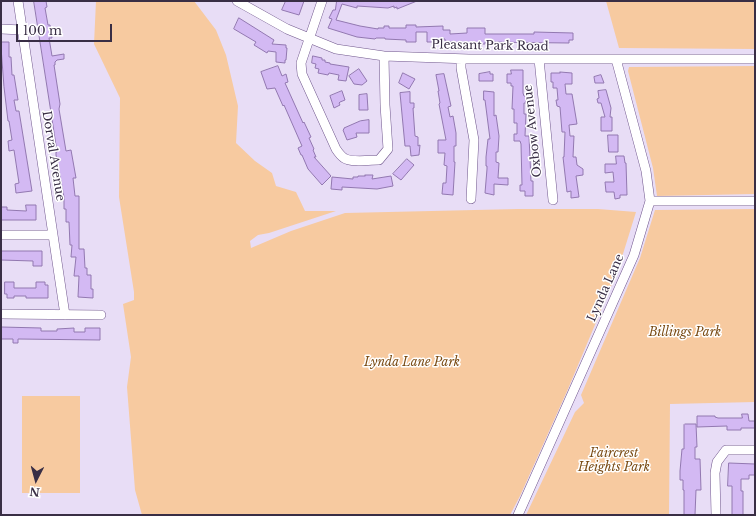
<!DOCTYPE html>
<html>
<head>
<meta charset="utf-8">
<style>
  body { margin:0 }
  #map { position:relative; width:756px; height:516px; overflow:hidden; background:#e8ddf6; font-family:"Libre Baskerville",serif }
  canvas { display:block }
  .frame { position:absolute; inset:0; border:2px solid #392e45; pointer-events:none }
  .north { position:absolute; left:16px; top:460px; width:40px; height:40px; -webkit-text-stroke:3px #fff; paint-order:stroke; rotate:186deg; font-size:11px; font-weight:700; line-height:16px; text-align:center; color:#392e45 }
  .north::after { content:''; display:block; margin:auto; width:14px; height:18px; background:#392e45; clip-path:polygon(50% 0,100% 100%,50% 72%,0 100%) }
  .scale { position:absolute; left:16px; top:24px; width:96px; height:18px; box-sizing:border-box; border:2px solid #392e45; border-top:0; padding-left:5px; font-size:12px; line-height:14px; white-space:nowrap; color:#392e45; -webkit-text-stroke:3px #fff; paint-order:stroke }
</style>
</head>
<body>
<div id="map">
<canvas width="756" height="516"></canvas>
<div class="frame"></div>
<div class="north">N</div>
<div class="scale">100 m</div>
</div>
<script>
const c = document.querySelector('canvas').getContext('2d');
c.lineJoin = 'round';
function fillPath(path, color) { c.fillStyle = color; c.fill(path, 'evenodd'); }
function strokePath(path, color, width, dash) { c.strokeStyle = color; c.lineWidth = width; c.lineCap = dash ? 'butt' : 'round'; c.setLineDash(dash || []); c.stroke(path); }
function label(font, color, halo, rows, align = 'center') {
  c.font = font + ' "Libre Baskerville",serif'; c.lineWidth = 3; c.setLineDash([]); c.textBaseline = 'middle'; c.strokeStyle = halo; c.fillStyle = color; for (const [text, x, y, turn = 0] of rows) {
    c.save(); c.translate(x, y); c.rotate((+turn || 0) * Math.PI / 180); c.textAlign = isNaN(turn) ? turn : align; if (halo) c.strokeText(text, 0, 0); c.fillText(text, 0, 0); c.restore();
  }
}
fillPath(new Path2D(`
  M96,1H194L216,30L226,55L238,106L236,143L255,161L272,173L276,186L296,192L305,211H336L269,233L258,235L250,241L251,248L291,231L345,213L518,209H598L636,212L618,270L568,389L520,496L510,515H142L135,490L127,387L131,357L123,304L134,300V292L119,197L120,98L94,44Z
  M606,1H755V49L619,48Z
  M755,66V194L657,196L653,168L628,71L629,67Z
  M755,209V402L670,404L669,515H526L575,412L584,403L581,395L640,258L655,210Z
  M22,396H80V493H22Z`), '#f7caa0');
const building = new Path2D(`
  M34,1H46L47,7L45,8L48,25H50L52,38H49L52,56L64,54V59L57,60L55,62V65H54L60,104L59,109L66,151L71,150L76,178H73L75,196H79V249H84L85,268H87V275H91V289H93V298L78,297L79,276H74L76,257H71L72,245H70L69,222H66V209H64V197L56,155V152H57L52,119H51V113Z
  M286,1H304L299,15L282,10Z
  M337,1H417L397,9V7L394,8V6L388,8L357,6V8L342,4L336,20L360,26L378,29V28H384V26H389V28H406V25H416V27L443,26V30H450V34L467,33V28H485V34H534V32L573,33V40H569V43L485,42V44H454V42L445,41V39H435V42H427V32H416V42H406V40L385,39V38H376L375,39L357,37L328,28L332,19L329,18L333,10H335Z
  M239,18L274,40L272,44L286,45V48H287L286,60H285V63L276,62V52L268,51L267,53L254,45L256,42L234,29Z
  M1,42H9V57H11L12,75H14L18,100H14L16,111H19L32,191L16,193L15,184L19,183L14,150L9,151L8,141L12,140L9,121H8L4,87Z
  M313,56L322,58V60H325V62L330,63V64L349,67L346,81L338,80L339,75L329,73L328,75L318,73L319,69L315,68L316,64L312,63Z
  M278,66L282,76L286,74L288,82L285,83L303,123L304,122L311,137L309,138L314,149L313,150L316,157H314L331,176L322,185L308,169L302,155H301L298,148L302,146L284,105L283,106L275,88L267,89L261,72Z
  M359,69L367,81L362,85L354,84L349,76Z
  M511,70H523V93L524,96H526V103H524V114H526L525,136H529L531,181H533V196H525V191H520V185H522L521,144L520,141H514V134H517V123H514V109H512L513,86H511V83H507V74H511Z
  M490,72V74H493V81H479V74Z
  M560,72L572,73V84H565L566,94H572L577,124L569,125L570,136H574L573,157H576L577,165L583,169V175L576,176L579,197L571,198V191L567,192L563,157H564L565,132H562L560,107L557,106L556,100H558L557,88H553V82H551V73H560Z
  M403,73L415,79L409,89L399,83Z
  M444,74L451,106L448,107L450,117L453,116L456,133V146H454V162H455L453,195L442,194L443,183H446L447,166L444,165L445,153H438V140H446L439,104L440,103L438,91H439L436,75Z
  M601,75L604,83H595L594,77Z
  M606,90L611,108L610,117H612V131H601V117H605L601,103H598L597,99L599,98L598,91Z
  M342,91L345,100L340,102L339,103L340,105L334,108L330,96Z
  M484,91L494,92V116L496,115L499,136L498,152H496V162L499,163L498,178H508V185L494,184V195L485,193L487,169V166H486V157L488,139H490L485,100H484Z
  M410,92V103H414V108H413L415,136L418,137V146L420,145L419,155L411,156L410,146H405L400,93Z
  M367,94L368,110H359V95Z
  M369,120V133H356L357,137L347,140L343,130L344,129V128L360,121Z
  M608,135H618V152H609Z
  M616,156H624L625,163H626L627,195H620V198L615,199L614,192H606L605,182H614L613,172L605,173V164H616Z
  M407,159L414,165L401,180L393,174Z
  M365,175H373L372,179L391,176L393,186L377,189L342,187V190L331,189L332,177L353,179V177H358V176H365Z
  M26,205H36V220H1V207H7V210L26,211Z
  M1,251H42V266H33V261L1,260Z
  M5,282H14V288H36V282H45V285H48V298H26V296H14V298H7V294H5Z
  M1,327L41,328V331H57V329L74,328V332H85V328H100V340L18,339V343H13V339H1Z
  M742,414H748L749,421H755V428H741V430H727V426L697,427V416H715V417L718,418H742Z
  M685,424H696L697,447H695V459H700L701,490H696L695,515H684V490H683V480H680V471L682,449H684V425Z
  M729,463L755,464V475H749V479H741V491H743V515H732V486H728Z`);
fillPath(building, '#d3b9f3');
strokePath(building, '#9278b0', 1);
const minor = new Path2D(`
  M18,1L65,315
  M237,1L287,29L336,49L384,56L469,59H755
  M322,1L301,63L302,74L336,149C338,152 341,156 344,158C351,163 371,160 379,160L388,149L385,105L384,56
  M1,29L22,30
  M461,59V68L474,140L471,199
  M539,59L553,200
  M650,201H755
  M1,235H53
  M1,314L101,315
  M518,515L634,255L650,201L646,171L616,59
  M716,515L715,473L717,462L726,450H755`);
strokePath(minor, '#70578d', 10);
strokePath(minor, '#fff', 9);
label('12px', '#392e45', '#fff', [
  ["Pleasant Park Road",490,46,1],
  ["Oxbow Avenue",533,131,-96],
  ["Dorval Avenue",53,156,81],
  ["Lynda Lane",606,288,-66]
]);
label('italic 12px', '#7a4c15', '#fff', [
  ["Billings Park",685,333],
  ["Lynda Lane Park",412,363],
  ["Faircrest",614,454],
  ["Heights Park",614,468]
]);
</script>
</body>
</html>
